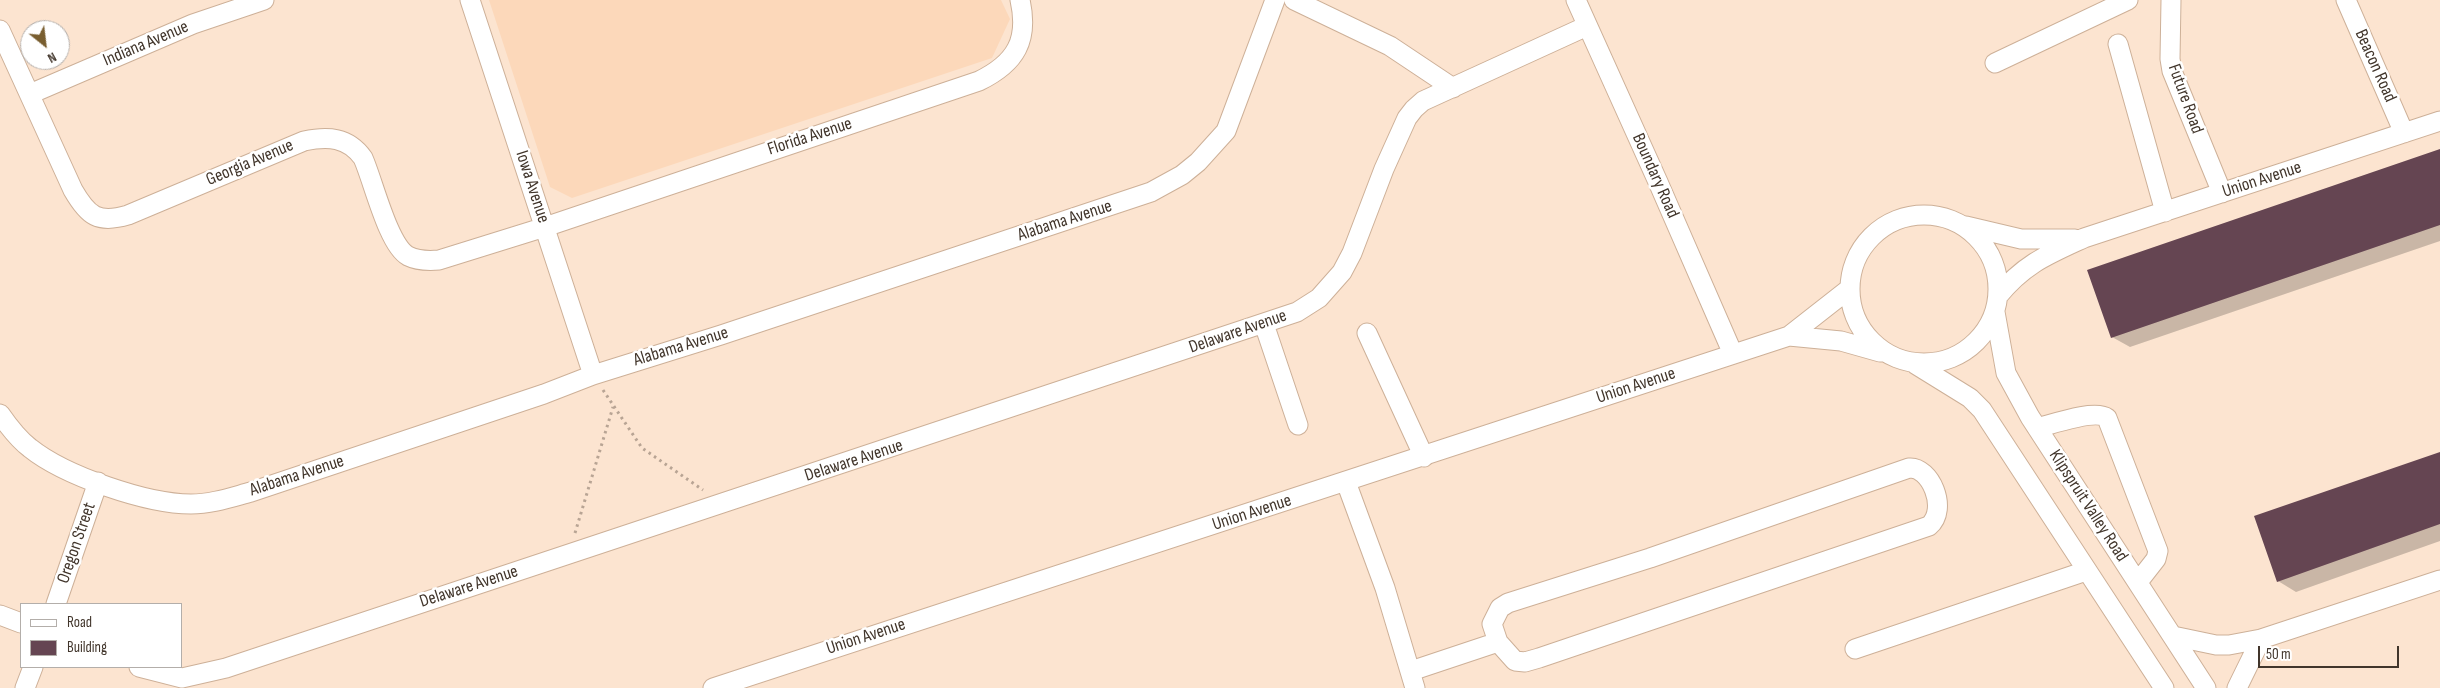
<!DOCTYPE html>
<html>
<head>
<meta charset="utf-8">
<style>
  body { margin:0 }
  #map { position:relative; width:2440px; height:688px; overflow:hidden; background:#fce4d0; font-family:"Sofia Sans Condensed",sans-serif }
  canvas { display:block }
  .legend { position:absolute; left:20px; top:603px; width:162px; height:65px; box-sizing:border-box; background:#fff; border:1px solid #b3aeaa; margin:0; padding:6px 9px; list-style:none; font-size:15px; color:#41352b }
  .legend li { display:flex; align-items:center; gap:10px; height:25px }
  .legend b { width:25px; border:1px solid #b3aeaa }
  .north { position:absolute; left:20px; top:20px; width:50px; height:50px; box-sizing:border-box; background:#fff; border:1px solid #b3aeaa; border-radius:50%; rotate:151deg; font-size:14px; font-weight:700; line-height:20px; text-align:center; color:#41352b }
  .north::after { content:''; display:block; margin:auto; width:18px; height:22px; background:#795e30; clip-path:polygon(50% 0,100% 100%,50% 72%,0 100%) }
  .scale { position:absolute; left:2258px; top:646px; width:141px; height:22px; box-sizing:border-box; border:2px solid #41352b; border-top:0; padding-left:6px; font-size:15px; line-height:18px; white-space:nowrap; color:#41352b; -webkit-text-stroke:4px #fff; paint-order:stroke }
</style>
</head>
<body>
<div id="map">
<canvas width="2440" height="688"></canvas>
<ul class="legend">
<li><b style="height:6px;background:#fff"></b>Road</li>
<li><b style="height:14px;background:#654552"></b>Building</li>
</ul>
<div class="north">N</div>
<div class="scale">50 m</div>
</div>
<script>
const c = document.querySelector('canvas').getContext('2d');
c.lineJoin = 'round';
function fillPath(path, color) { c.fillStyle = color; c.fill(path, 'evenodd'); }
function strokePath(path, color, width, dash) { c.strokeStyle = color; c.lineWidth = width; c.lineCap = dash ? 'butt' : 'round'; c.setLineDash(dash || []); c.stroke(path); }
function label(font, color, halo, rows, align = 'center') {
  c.font = font + ' "Sofia Sans Condensed",sans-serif'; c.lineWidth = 5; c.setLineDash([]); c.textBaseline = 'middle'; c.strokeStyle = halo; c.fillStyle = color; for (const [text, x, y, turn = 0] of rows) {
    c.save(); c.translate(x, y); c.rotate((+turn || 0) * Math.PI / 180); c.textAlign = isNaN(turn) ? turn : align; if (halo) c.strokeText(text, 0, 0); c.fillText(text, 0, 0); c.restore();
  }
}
fillPath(new Path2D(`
  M489,0H1001L1010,19L992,58L572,198L550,187Z`), '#fcd8ba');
fillPath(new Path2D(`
  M2440,151V241L2130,347L2112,337Z
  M2440,453V541L2296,592L2278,581Z`), '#0003');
fillPath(new Path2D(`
  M2440,149V225L2111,338L2087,270Z
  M2440,452V524L2277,582L2254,516Z`), '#654552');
const minor = new Path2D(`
  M470,0L593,375
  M1294,0L1390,46L1453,88
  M1576,0L1658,182L1733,354
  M2171,0L2170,59L2172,71L2222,193
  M2346,0L2404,133
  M0,30L73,190C88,216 98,224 128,215L304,141C328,136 348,137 363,158C373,180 388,245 408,256C418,261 428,261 439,260L545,227L979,81C1016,63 1029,40 1020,0
  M2118,44L2165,212
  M1995,63L2128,0
  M30,94L193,24L264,0
  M1850 289a74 74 0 1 1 148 0a74 74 0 1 1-148 0Z
  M1966,226L2021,239H2075
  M1998,296C2024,264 2047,255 2084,238L2440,121
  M1995,312L2006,373L2030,417L2206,688
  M1264,324L1298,425
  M1367,333L1424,457
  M1789,336L1841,341L1880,352
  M1915,364L1970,398L1982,410L2164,688
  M0,414C9,427 18,439 30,448C65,476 147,504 191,504C212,504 232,497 251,492L544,394L593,375L721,335L1151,192L1182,175L1198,162L1226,131L1275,0
  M2037,428C2053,424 2095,409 2107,418L2158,551L2156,559L2138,582
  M1346,482L1385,588L1415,688
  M56,604L98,482
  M0,615L21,623
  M2173,636L2216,645H2229L2261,639L2440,580
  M1855,649L2086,571
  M139,667L182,678L226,668L1297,312L1319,298L1342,272L1352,253L1384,169L1407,118L1414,109L1423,101L1587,26
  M1411,671L1498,642L1492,624L1500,608L1508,603L1650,558L1909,468C1930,466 1949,509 1929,526L1539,658L1525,662L1515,661L1498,642
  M25,688L33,667
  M713,688L1789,336L1849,289
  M2237,688L2261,639`);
strokePath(minor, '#cdb098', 21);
strokePath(new Path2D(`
  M603,390L642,448L703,490
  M575,533L613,407`), '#b8a494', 3, [2.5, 4]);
strokePath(minor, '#fff', 19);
label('18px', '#41352b', '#fff', [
  ["Indiana Avenue",146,44,-23],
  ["Beacon Road",2375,66,66],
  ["Future Road",2185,99,70],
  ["Florida Avenue",810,137,-18],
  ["Georgia Avenue",250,163,-23],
  ["Boundary Road",1655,176,66],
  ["Union Avenue",2262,180,-18],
  ["Iowa Avenue",532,187,72],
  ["Alabama Avenue",1065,221,-18],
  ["Delaware Avenue",1238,332,-19],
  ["Alabama Avenue",681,347,-17],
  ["Union Avenue",1636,386,-18],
  ["Delaware Avenue",854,461,-18],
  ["Alabama Avenue",297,476,-18],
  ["Klipspruit Valley Road",2088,506,57],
  ["Union Avenue",1252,513,-18],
  ["Oregon Street",77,543,-71],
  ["Delaware Avenue",469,587,-18],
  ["Union Avenue",866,637,-18]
]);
</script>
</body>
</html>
